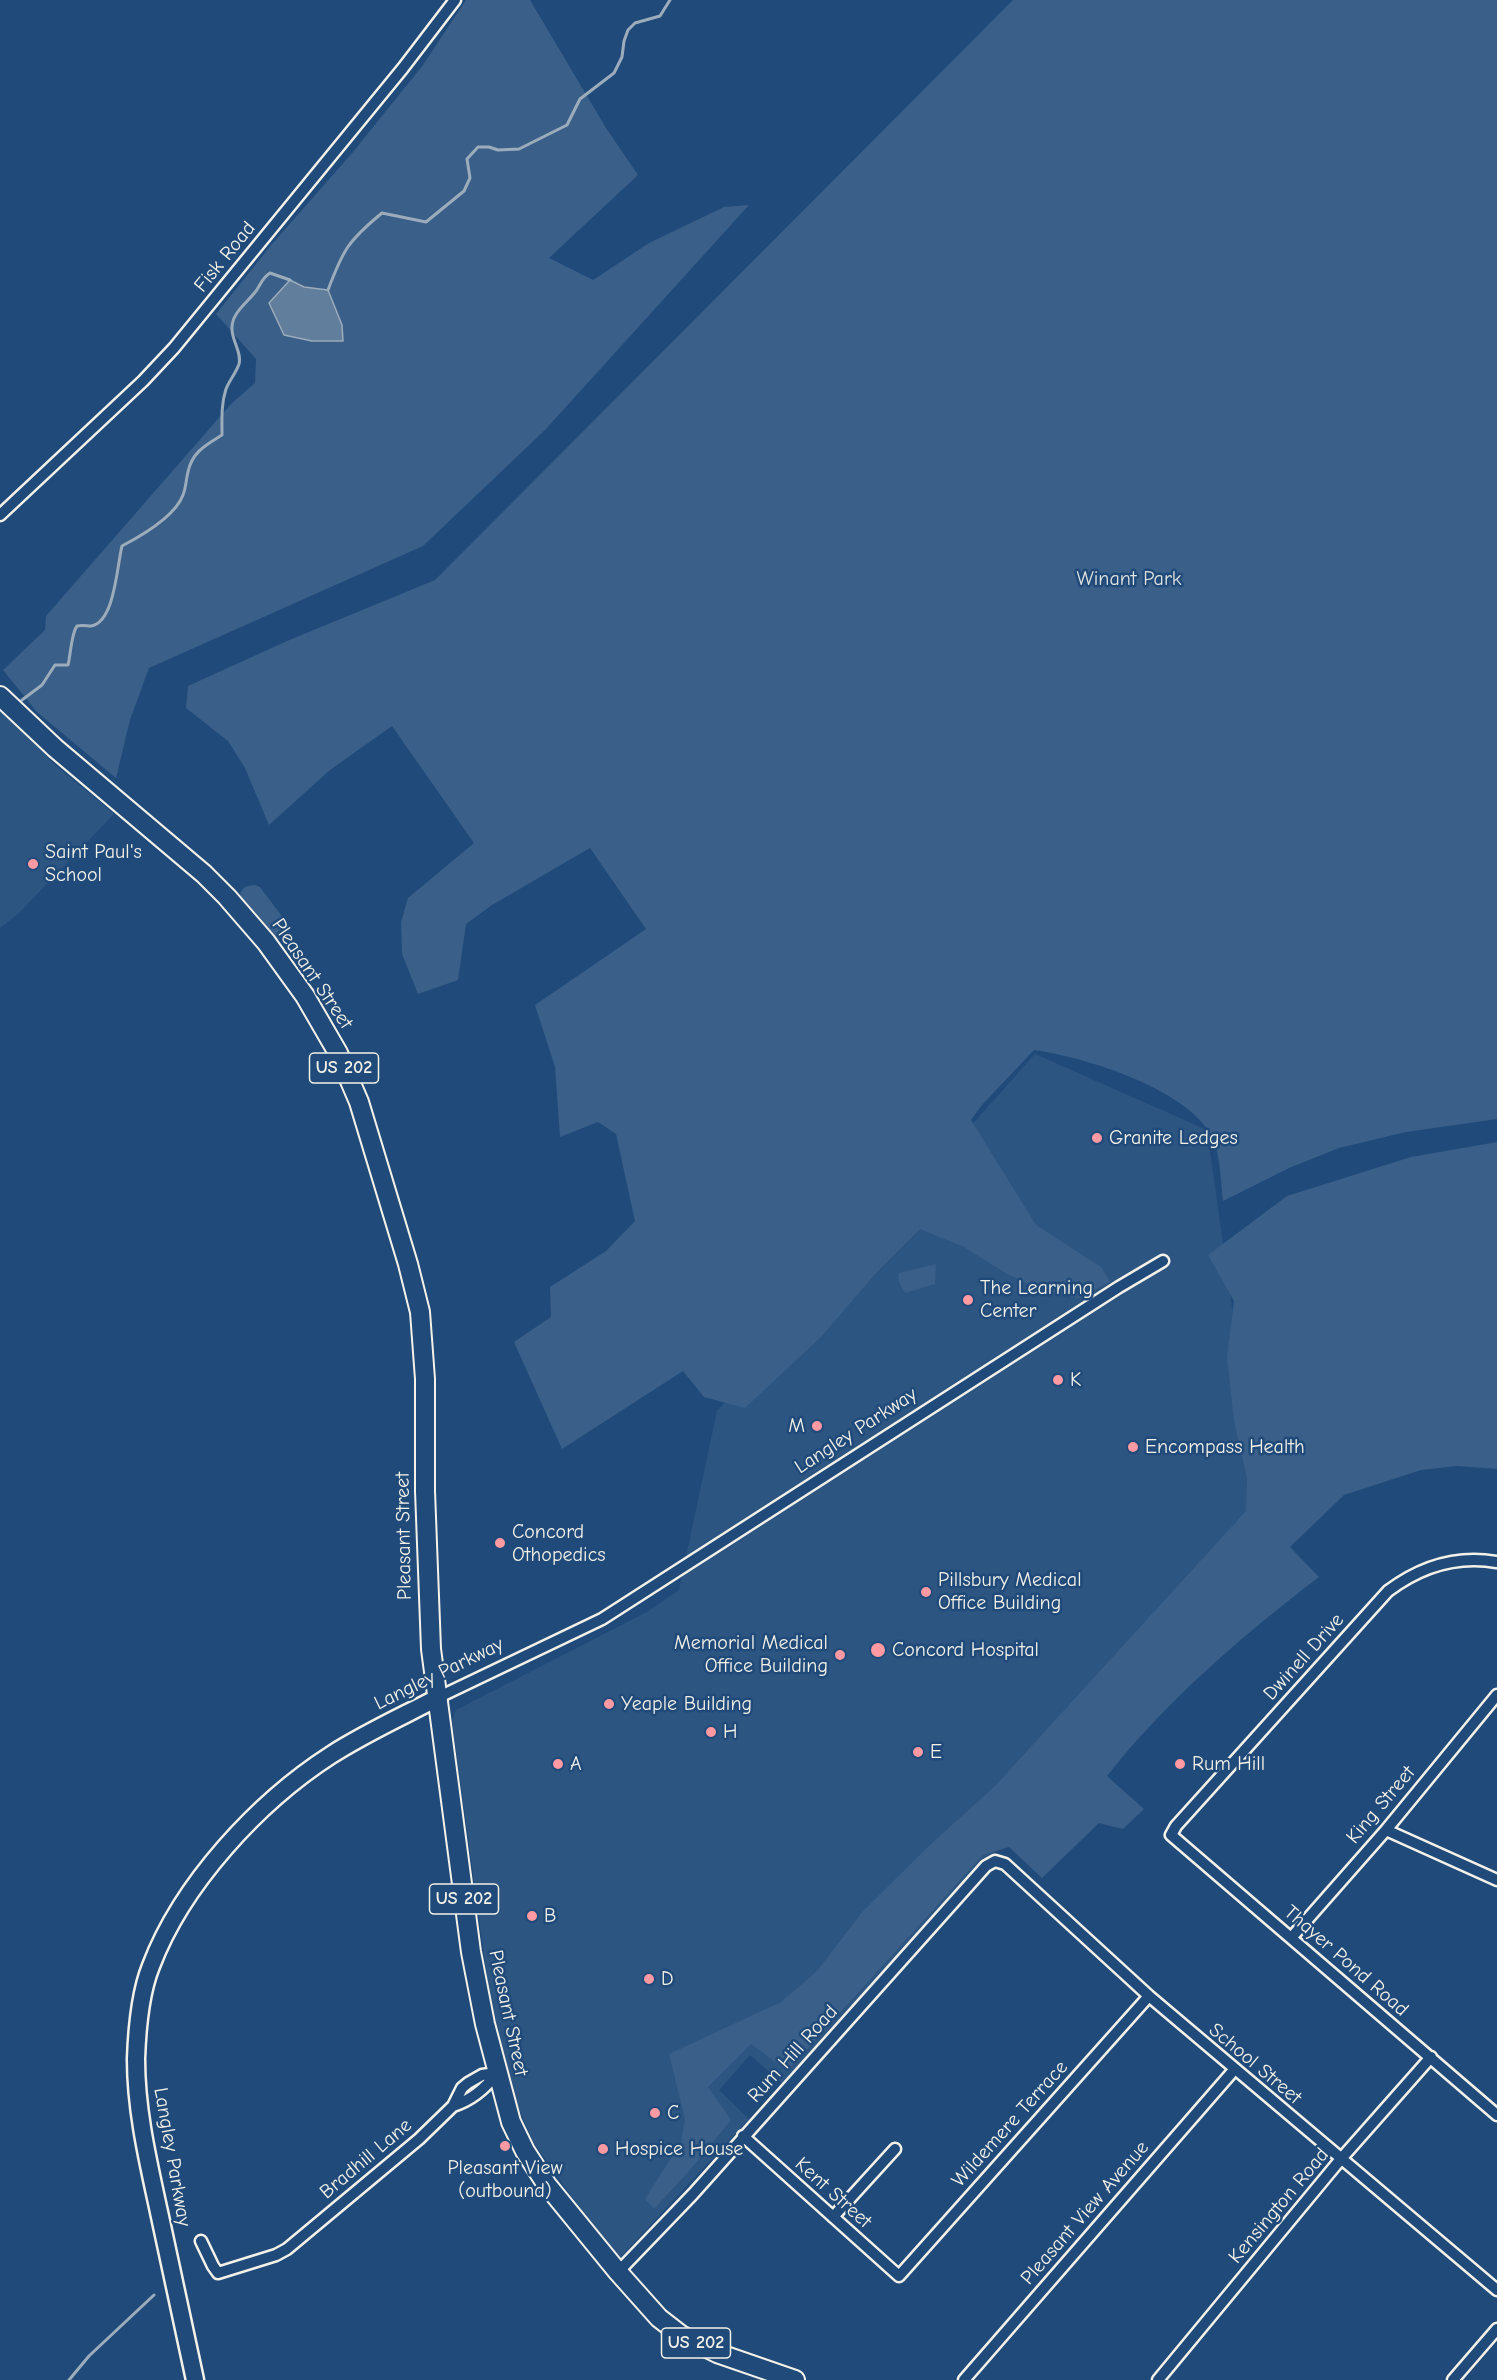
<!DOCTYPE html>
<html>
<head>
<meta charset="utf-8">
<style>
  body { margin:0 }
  canvas { display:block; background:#1f4a7a }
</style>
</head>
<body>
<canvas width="1497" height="2380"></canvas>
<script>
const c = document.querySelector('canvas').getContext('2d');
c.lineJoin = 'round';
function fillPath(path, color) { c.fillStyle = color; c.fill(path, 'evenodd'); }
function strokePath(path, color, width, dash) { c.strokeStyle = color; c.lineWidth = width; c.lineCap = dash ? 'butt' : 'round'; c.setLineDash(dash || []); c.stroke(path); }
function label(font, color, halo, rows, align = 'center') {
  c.font = font + ' "Comic Neue",sans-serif'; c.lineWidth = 5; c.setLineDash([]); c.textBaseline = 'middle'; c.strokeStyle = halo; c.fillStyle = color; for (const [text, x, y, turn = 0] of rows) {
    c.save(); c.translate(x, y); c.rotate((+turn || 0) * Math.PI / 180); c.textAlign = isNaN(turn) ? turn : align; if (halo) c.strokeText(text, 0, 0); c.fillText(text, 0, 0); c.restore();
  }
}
fillPath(new Path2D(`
  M0,708L53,763L114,814L18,914L0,928Z
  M1035,1054L1207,1130L1249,1429L1364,1457L1223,1606L782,2083L750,2055L719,2090L749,2119L617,2261L532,2140L512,2091L490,1998L452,1721L456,1710L647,1612L679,1590L717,1411Z`), '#2d5581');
fillPath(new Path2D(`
  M466,0H530L606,128L638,175L549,258L593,280L649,243L724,207L749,205L545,430L423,546L149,668L130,720L116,778L37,712L3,670L45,630L46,616L231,404L255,383L256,359L216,314L272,244L353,152L423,65ZM290,280L304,287L269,303Z
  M1013,0H1497V1119L1406,1132L1339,1148L1289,1168L1223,1201C1221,1183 1220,1157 1214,1141C1193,1090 1085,1057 1034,1050L982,1105L971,1120L1036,1225L1101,1267L1110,1282L1078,1298L1042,1290L1007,1274L964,1247L920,1229L877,1272L821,1337L745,1408L704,1397L683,1371L562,1449L514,1342L551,1317L550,1287L606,1251L635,1221L616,1134L598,1122L560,1137L555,1067L535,1005L646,929L590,848L492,905L466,924L458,980L418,994L402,954L401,922L408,898L474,843L392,726L330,770L269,825L245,768L228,741L186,708L188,686L287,641L435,580Z
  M255,885L260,887L290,927C289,938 280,941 271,937L240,899C239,889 246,885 255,885Z
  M1497,1142V1469L1457,1466L1421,1470L1344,1495L1290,1547L1319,1577C1242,1636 1167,1700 1107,1776L1144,1809L1123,1829L1099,1823L1042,1878L1009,1847L983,1855L787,2071L751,2044L708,2087L731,2120L689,2171L654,2209L645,2199L681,2142L685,2119L669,2054L781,2002L817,1971L863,1911L930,1845L995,1786L1246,1511L1247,1478L1234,1421L1227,1357L1234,1301L1208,1255L1287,1196L1411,1157Z
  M936,1264L935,1284L905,1293L898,1280L899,1273Z`), '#3a5f88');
const water = new Path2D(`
  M290,280L304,287L328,290L342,325L343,341H312L284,335L269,303Z`);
fillPath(water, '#627e9d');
strokePath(water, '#9cacbb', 1.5);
strokePath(new Path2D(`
  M328,290C343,250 348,241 382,213L426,222L464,191L470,178L467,159L478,147H489L498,150L519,149L567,125L580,99L614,73L622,57L624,41L628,30L635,23L660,16L670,0
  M22,700L42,685L55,665H68C71,653 71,634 77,626C82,625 87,626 91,626C115,622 117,565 122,546C141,536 175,517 183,495C186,488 186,479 188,472C192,452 206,445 222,435C222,420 221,404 226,389C229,381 236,373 239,364C242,353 232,341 232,329C231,313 248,302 256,291C261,284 262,278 270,273L290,280
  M69,2380L89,2356L154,2295`), '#9cacbb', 3);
const street = new Path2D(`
  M0,515L143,381L174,348L403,68L455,0
  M1497,1562C1457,1555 1420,1567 1388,1591L1176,1826L1171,1835L1497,2115
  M439,1697L602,1619L1119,1287L1163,1261
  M1386,1830L1497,1880
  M1291,1938L1386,1830L1497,1695
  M453,2106C472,2100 485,2089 497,2073
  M743,2136L899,2276L1149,1996
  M833,2217L895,2149
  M201,2241L213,2266L218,2273L276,2255L287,2249L419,2139L453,2106L462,2088L468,2083L482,2075L497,2073
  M618,2272L693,2194L986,1866L995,1861L1005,1864L1149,1996L1497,2290
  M964,2380L1234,2070
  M1158,2380L1340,2160L1431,2057
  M1453,2380L1497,2329`);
const secondary = new Path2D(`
  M195,2380C183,2324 171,2268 159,2212C148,2161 136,2111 136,2059C137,2030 140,1993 151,1966C182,1884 258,1802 331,1755C365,1733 403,1716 439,1697`);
const primary = new Path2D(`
  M0,696L55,748L204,874L227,897L266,942L305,996L338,1053L359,1102L408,1264L420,1312L425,1379V1491L431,1649L471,1952L485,2024L511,2122L525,2151L547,2185L618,2272L659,2318L681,2335L717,2353L795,2380`);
strokePath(street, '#f4f1e8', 15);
strokePath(secondary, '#f4f1e8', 21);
strokePath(primary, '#f4f1e8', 22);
strokePath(street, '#1f4a7a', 10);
strokePath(secondary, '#1f4a7a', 16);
strokePath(primary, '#1f4a7a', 18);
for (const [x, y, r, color] of [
  [33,864,6,"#ff9aa2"],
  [1097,1138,6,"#ff9aa2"],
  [968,1300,6,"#ff9aa2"],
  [1058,1380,6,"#ff9aa2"],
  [817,1426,6,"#ff9aa2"],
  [1133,1447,6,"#ff9aa2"],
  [500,1543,6,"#ff9aa2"],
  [926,1592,6,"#ff9aa2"],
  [878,1650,8,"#ff9aa2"],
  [840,1655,6,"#ff9aa2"],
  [609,1704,6,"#ff9aa2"],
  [711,1732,6,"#ff9aa2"],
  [918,1752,6,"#ff9aa2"],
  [558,1764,6,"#ff9aa2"],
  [1180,1764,6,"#ff9aa2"],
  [532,1916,6,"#ff9aa2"],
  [649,1979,6,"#ff9aa2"],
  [655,2113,6,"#ff9aa2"],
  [505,2146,6,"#ff9aa2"],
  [603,2149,6,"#ff9aa2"]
]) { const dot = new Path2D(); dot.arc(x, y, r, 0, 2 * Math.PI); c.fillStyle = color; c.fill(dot); strokePath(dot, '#1f4a7a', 2); }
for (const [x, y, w] of [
  [344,1068,69],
  [464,1899,69],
  [696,2343,69]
]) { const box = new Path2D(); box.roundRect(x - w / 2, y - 15, w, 30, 4.5); c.fillStyle = '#1f4a7a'; c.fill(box); strokePath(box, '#f4f1e8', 1.5); }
label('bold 18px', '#f4f1e8', null, [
  ["US 202",344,1068],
  ["US 202",464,1899],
  ["US 202",696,2343]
]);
label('20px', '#f4f1e8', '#1f4a7a', [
  ["Fisk Road",225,257,-51],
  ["Pleasant Street",312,974,56],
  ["Langley Parkway",856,1431,-33],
  ["Pleasant Street",404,1536,-91],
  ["Dwinell Drive",1304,1657,-48],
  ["Langley Parkway",439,1674,-26],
  ["King Street",1381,1805,-50],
  ["Thayer Pond Road",1346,1961,41],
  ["Pleasant Street",508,2013,78],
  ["Rum Hill Road",793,2054,-48],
  ["School Street",1255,2064,40],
  ["Wildemere Terrace",1010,2124,-48],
  ["Langley Parkway",172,2157,80],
  ["Bradhill Lane",366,2159,-40],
  ["Kent Street",833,2193,42],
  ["Kensington Road",1279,2206,-50],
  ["Pleasant View Avenue",1085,2213,-49]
]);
label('20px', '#e1e2de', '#1f4a7a', [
  ["Winant Park",1129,579]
]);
label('20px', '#f4f1e8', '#1f4a7a', [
  ["Saint Paul's",45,852],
  ["School",45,875],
  ["Granite Ledges",1109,1138],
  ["The Learning",980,1288],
  ["Center",980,1311],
  ["K",1070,1380],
  ["M",805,1426,"right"],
  ["Encompass Health",1145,1447],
  ["Concord",512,1532],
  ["Othopedics",512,1555],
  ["Pillsbury Medical",938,1580],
  ["Office Building",938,1603],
  ["Memorial Medical",828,1643,"right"],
  ["Office Building",828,1666,"right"],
  ["Concord Hospital",892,1650],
  ["Yeaple Building",621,1704],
  ["H",723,1732],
  ["E",930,1752],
  ["A",570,1764],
  ["Rum Hill",1192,1764],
  ["B",544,1916],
  ["D",661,1979],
  ["C",667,2113],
  ["Hospice House",615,2149],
  ["Pleasant View",505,2168,"center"],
  ["(outbound)",505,2191,"center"]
], 'left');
</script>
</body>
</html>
